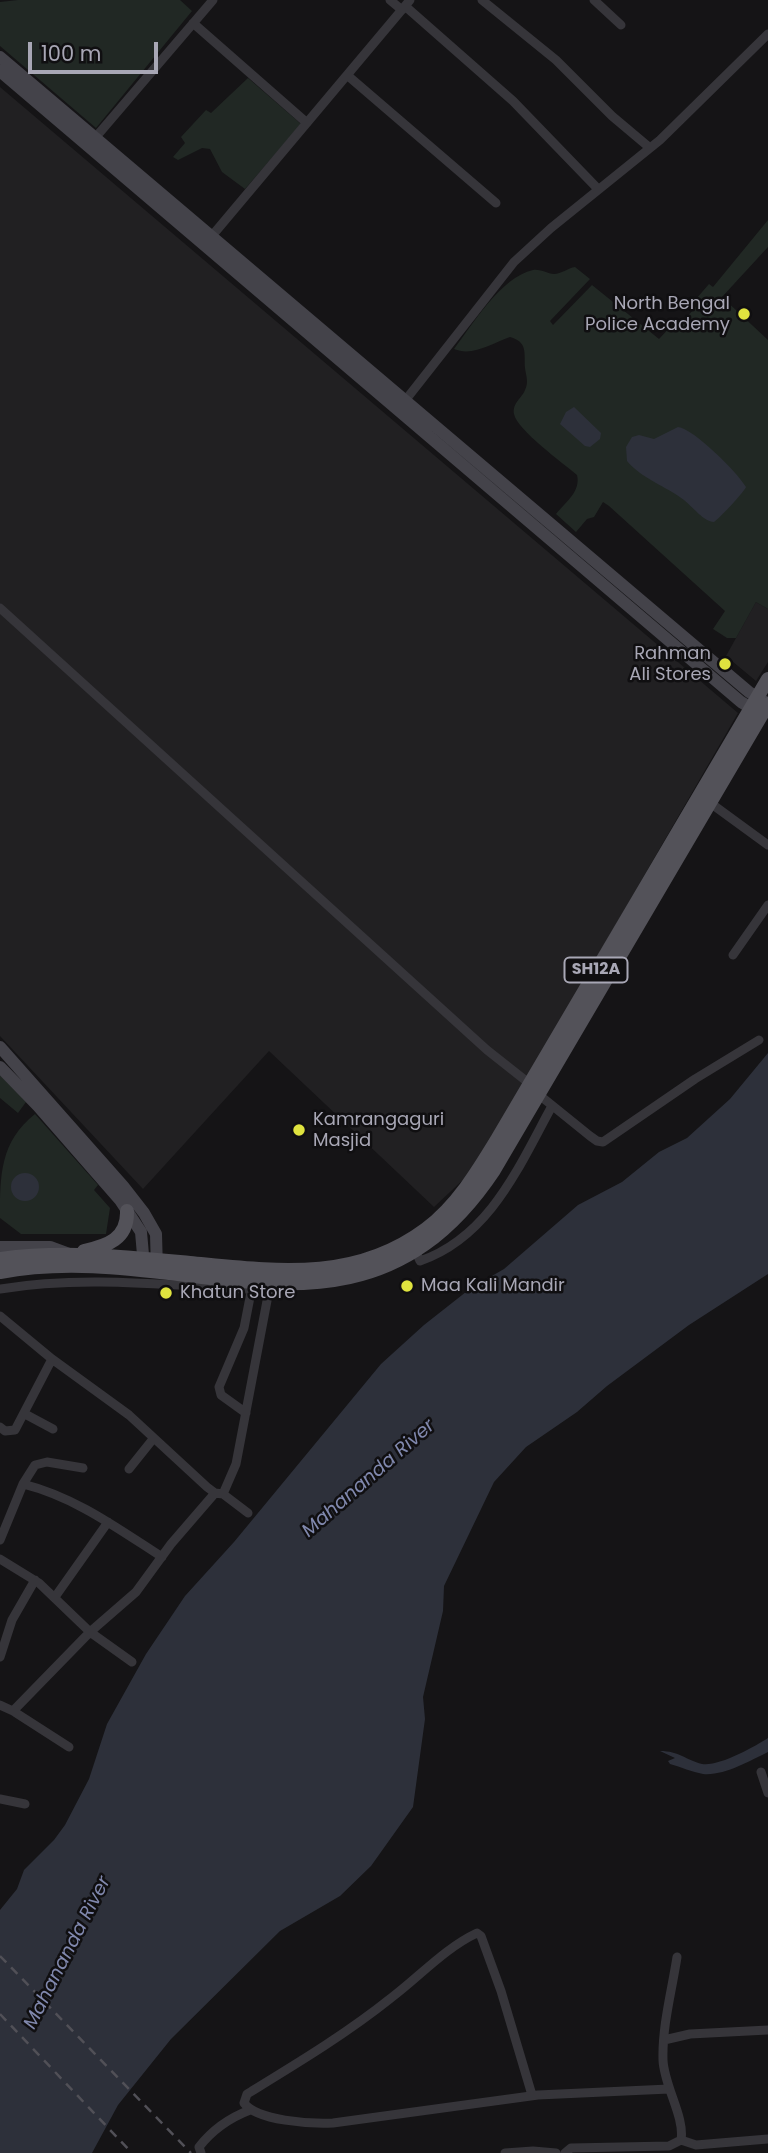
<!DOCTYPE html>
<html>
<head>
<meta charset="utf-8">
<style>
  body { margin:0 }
  #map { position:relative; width:768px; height:2153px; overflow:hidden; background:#151416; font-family:Poppins,sans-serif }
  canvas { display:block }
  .scale { position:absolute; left:28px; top:42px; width:130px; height:32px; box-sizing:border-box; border:4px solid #a8a7b5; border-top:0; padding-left:9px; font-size:21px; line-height:24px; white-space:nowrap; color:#a8a7b5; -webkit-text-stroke:5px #100f11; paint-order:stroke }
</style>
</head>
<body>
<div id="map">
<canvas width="768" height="2153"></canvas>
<div class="scale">100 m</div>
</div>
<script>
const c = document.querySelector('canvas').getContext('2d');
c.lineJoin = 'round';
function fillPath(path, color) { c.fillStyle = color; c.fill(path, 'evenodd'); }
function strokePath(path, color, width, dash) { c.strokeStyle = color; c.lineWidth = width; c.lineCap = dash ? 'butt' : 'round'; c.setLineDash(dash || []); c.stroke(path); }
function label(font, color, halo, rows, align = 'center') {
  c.font = font + ' Poppins,sans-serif'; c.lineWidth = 5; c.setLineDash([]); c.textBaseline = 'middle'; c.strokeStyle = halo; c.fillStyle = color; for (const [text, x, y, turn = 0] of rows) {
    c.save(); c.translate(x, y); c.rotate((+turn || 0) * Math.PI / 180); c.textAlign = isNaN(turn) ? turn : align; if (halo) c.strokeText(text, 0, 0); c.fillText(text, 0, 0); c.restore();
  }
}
fillPath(new Path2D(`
  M0,87L738,713L484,1153L466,1177L434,1207L269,1051L143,1189L0,1036Z
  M756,602L768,609V662L756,681L726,656Z`), '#212022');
fillPath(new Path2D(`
  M18,0H180L192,11L96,128L0,46V2Z
  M248,78L301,124L245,189L222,172L210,149L202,148L178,160L173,157L185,143L181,137L206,110L211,113Z
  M768,220V247L722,297L768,340V609L756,602L736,638H727L713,629L725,611L609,506L603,502L594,517L587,519L576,532L556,514C566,502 581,491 577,475C563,463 517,430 514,414C512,403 522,398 525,390C529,382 526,376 525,368C524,353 528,342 510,337C492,343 473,357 454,349C473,324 501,277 533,270C542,269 547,274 554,274C561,274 568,268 575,267L590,279L550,321L553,325L592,285L659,339L675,322L681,324L698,304L696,299L709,284L713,287Z
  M0,1075L26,1102L18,1113L0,1098Z
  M35,1114L98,1185L94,1190L110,1208L106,1234H21L0,1218C0,1175 0,1142 35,1114Z`), '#212824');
fillPath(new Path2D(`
  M574,407L601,433L600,439L590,447L585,446L560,424L566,412Z
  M678,427C694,429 737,472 746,487C744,492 720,518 714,522C704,522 693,507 684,500C666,486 642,479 627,461L626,447L632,437L639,435L654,439Z
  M768,1053V1274L689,1325L607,1386L577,1412L526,1447L494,1482L444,1586L443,1611L423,1697L425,1719L413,1807L371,1866L340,1896L280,1931L171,2039L118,2105L92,2153H0V1910L17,1889L24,1870L54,1840L65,1825L89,1779L107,1724L146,1654L185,1596L234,1542L381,1364L424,1325L471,1288L504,1269L578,1205L622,1182L659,1152L687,1138L730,1099Z
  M11 1187a14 14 0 1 1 28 0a14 14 0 1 1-28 0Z
  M768,1738V1752C749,1761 724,1776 703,1774C692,1772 681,1767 670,1764L668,1761L675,1758L660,1751C679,1751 686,1760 702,1764C718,1767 754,1747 768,1738Z`), '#2d303a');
strokePath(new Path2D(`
  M390,0L402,10
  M482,0L556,60L612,116L650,148
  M594,0L621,25
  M405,6L513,101L598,189
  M193,23L307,123
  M347,75L496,203
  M95,138L213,0
  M211,237L410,0
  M404,402L514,262L551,228L660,140L768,34
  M0,608L487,1050L530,1084
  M709,802L768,845
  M733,955L768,905
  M538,1094L590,1136L597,1141L603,1142L695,1079L759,1040
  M415,1250L420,1261C490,1237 519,1166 552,1106
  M0,1289C88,1274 180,1287 269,1290L289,1288
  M0,1316L52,1359L129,1415L207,1487L215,1493L223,1494L248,1513
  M246,1413L221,1395L219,1387L244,1328L252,1287
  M25,1414L53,1429
  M0,1427L5,1431L15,1430L52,1359
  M129,1469L153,1439
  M23,1484C75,1497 117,1528 162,1557
  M223,1494L236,1464L270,1285
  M0,1540L23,1484L35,1465L47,1462L83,1468
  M0,1559L39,1583L90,1632L132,1662
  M55,1597L108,1522
  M0,1657L12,1620L35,1580
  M0,1705L13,1711L69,1747
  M13,1711L90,1632L136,1592L171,1544L215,1493
  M761,1772L768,1793
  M0,1799L25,1804
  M664,2040L690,2034L768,2030
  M532,2095L501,1991L481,1936L477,1933C445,1948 419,1977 391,1998C346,2034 296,2064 247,2094L244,2103C257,2121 311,2124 333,2123L538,2095L669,2089
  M681,2140L696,2145L768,2139
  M201,2153L199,2147C213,2129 229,2118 250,2110
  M505,2153L533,2151L556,2153
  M565,2153L571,2148L669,2146L681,2140C685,2117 664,2086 663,2060C662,2026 672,1990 677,1957`), '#36353a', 9);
strokePath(new Path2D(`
  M0,57L749,692L765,702
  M0,71L741,702L758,712
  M0,1047L123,1186L144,1213L156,1234L157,1270
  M0,1067L38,1106L120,1200L141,1232L144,1266
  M0,1247H50L69,1254`), '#44434a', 12);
strokePath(new Path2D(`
  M84,1251C107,1246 128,1239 127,1211
  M0,1259C63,1250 127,1257 190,1263C274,1271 354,1283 426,1229C457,1206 478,1171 498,1138L768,679
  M0,1272C184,1237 361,1370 494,1170L768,704`), '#535259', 14);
strokePath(new Path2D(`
  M0,1956L191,2153
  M0,2014L132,2153`), '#515057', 2.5, [9, 7]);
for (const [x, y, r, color] of [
  [744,314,7,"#dfe33f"],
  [725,664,7,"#dfe33f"],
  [299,1130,7,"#dfe33f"],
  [407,1286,7,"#dfe33f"],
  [166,1293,7,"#dfe33f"]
]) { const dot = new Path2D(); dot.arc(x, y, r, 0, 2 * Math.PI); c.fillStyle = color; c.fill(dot); strokePath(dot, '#100f11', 2.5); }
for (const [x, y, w] of [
  [596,970,63]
]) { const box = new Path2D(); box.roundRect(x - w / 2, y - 12.5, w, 25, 5); c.fillStyle = '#100f11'; c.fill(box); strokePath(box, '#a8a7b5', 2); }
label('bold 16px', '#a8a7b5', null, [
  ["SH12A",596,970]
]);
label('18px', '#a8a7b5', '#100f11', [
  ["North Bengal",730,304,"right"],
  ["Police Academy",730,325,"right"],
  ["Rahman",711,654,"right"],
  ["Ali Stores",711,675,"right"],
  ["Kamrangaguri",313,1120],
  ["Masjid",313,1141],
  ["Maa Kali Mandir",421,1286],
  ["Khatun Store",180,1293]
], 'left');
label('italic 19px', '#8088ad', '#100f11', [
  ["Mahananda River",369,1479,-41],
  ["Mahananda River",68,1953,-63]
]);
</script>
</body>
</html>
